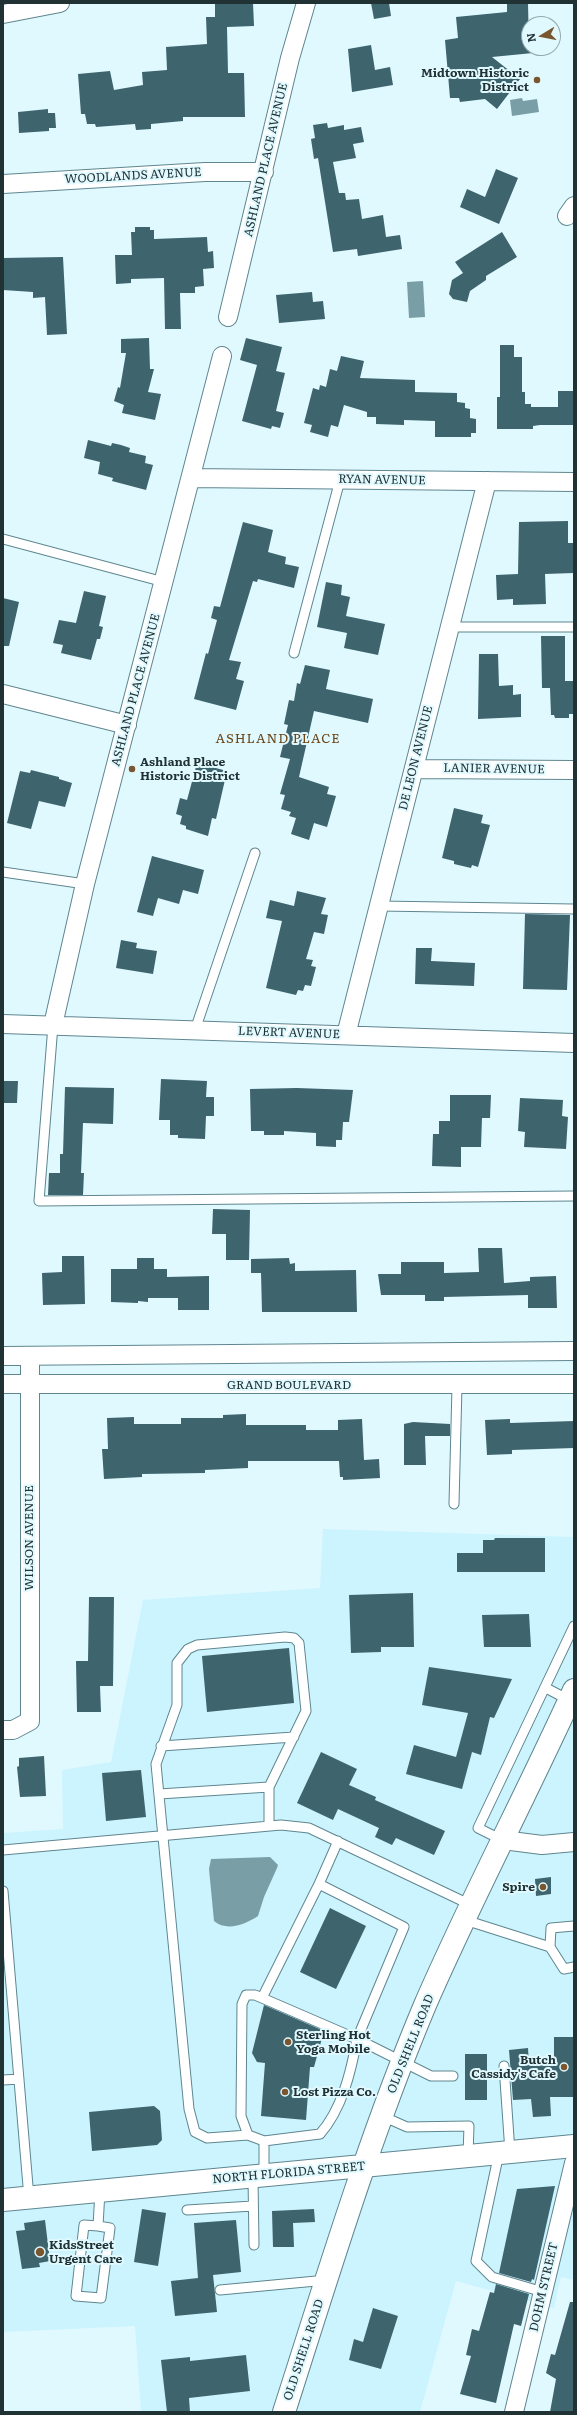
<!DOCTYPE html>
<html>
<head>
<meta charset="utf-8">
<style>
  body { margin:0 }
  #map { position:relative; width:577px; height:2415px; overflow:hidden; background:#e0f9ff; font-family:Literata,serif }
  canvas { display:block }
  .frame { position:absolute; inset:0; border:4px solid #213235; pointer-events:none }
  .north { position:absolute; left:521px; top:16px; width:40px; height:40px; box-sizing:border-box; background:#e0f9ff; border:1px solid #94a9ae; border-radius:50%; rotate:260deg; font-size:11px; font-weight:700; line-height:16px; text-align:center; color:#213235 }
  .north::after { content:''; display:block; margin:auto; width:14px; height:18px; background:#79562e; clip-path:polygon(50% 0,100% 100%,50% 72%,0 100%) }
</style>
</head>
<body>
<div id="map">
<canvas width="577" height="2415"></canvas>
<div class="frame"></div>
<div class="north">N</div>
</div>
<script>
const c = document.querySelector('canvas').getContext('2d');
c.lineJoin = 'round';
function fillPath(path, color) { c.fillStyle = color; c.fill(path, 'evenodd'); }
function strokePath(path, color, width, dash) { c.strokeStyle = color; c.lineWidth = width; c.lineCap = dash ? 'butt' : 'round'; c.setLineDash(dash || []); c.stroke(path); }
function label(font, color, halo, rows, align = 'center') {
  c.font = font + ' Literata,serif'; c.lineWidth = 4; c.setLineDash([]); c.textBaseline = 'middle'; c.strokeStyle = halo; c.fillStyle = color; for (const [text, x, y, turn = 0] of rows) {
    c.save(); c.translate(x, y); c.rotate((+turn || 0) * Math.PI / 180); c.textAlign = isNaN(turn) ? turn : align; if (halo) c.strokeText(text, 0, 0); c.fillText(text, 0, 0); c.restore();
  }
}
fillPath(new Path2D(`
  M323,1529L574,1537V2280L561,2277L554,2308L456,2281L420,2412H141L135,2326L3,2332V1833L63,1829L62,1770L111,1762L143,1600L320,1588Z`), '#cbf4fe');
fillPath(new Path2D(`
  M522,98L523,101L537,99L539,112L512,116L510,100Z
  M423,281L425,317L409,318L407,282Z
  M270,1857L278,1865L277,1868L264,1897L258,1916C246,1924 227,1932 214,1921L209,1869L211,1859Z`), '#7a9ea6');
fillPath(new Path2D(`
  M215,3H253L254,26L227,27L228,73H244L245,117H183V121L151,124V129L136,130L135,124L96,127L95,124H87L85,114H81L78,74L110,71L114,90L143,85L142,72L167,70L166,47L207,44L206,17H215Z
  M371,3H389L391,16L374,19Z
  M507,3H528L529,48H532L533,53L492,57L520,79L497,109L485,99L460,102L459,98H450L445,40L458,38L456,17L507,12Z
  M371,45L375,70L390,67L393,85L352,92L348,49Z
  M48,109V113H55L56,128H49V131L19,133L18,112Z
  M327,123L328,128L344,125V130L361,127L364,142L353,144L356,158L333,162L339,193H345L346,200L359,199L362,219L383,215L386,237L400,235L402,249L358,256L357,249L333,252L318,158L314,159L311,139L315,138L313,125Z
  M496,169L518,178L499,224L460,207L467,189L485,197Z
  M135,227H150V230H154V239L207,237L208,252L213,251L214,268L203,269L204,286L195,287V293H180L181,329H165L164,278L131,279V283L116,284L115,255H132L131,232H135Z
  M502,232L517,257L486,276V280L470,291L467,302L453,299L449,294L452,280L463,273L455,262Z
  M63,257L67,334L47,335L45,297L33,298V292L3,290V258Z
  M312,292L313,302L323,301L325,319L279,323L276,295Z
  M149,338L150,369H154L148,392L161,394L155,420L122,413L124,405L114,401L118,387L120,388L126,353H121V339Z
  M246,338L282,347L276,371L285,373L276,411L284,413L280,428L272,426L271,429L242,421L257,365L240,360Z
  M500,345H514V357H522V392H525V404H531V407H558V391H574V425H540L533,426V429H497V397H500Z
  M341,356L364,361L360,378L415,380V392L457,393V402L465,403V408L470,409V418L476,419V433H471V437H435V421L404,420V425L376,424V417H367V412L344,405L338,427L331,425L328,437L310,432L312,425L304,423L313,388L319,390L320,385L326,387L330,369L337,371Z
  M88,440L111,446L112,443L121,445L130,448L129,452L146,456L145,463L153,465L146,490L112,481L113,478L98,474L100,462L84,458Z
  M568,521V543H574V573L545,574L546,604L513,605V599L497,600L496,575L518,574L519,522Z
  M243,522L273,530L268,552L286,557L285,564L299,567L294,588L258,579L257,582L253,581L229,660L241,662L236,679L244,681L236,710L194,699L206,653L208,654L217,620L211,618L214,606L220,607Z
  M326,582L342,585L341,595L350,597L346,616L385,624L378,655L344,648L347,633L317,627Z
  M84,591L106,596L99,626L103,627L100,639H97L91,660L61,653L63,645L53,643L59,620L76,623Z
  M3,598L19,602L9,646H3Z
  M541,636H565V681H574V714H569V718H555L554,715H551L550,688H542Z
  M479,654H498L499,686L513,685V695L521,694V717L478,719Z
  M305,665L330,670L326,689L373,699L368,723L314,711L299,777L329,787L327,794L336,796L327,827L314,823L309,840L291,834L296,818L289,816L291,812L281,809L285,795L280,794L290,759L280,757L288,725L284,724L289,700L294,701L297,683L300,684Z
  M197,763L227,771L216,819L212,818L208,836L186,829V826L180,824L182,816L176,814L180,798L187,800Z
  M31,770L59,777V779L72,783L65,807L39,801L31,829L7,823L20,771L30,773Z
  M454,808L483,815L481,823L490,825L478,867L472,865L471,868L454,864V861L442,858Z
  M152,856L204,870L198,894L183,890L179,904L158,898L153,916L137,912Z
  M297,891L326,898L321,914L328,915L324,934L314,932L306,959L313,960L311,966L316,967L311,986L305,985L303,991L298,990L296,995L266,988L282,921L266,918L270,900L294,906Z
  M525,914L570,915L567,990L523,989Z
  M121,940L137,943L136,948L157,951L153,974L116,968Z
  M416,948H432L431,961L475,963L474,986L415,984Z
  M161,1079L207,1081L206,1097H214V1116H206L205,1139L178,1138V1135H170V1120H159Z
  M3,1081H18L17,1103H3Z
  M65,1087L114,1088L113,1124L83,1123L81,1173H84L83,1195H48L49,1173H60V1154H63Z
  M297,1088L353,1090L349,1122H343L342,1140H336V1147L316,1146V1133L284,1131V1135H264V1131H251L250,1089Z
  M450,1095H491L490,1118H482L481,1147H461V1167L432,1166L433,1134H439V1121H450Z
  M520,1098L563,1100L562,1116L568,1117L566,1149L524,1147L525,1132L518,1131Z
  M213,1209L250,1210L249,1260H226V1234H212Z
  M478,1248H502L504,1283L530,1281V1277L556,1276L557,1308H528V1295L444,1297V1301H425V1295H381L378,1274H401V1262H444V1273L479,1272Z
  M62,1256H84L85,1304L43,1305L42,1273L62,1272Z
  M137,1258H154V1269H167V1277L209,1276V1310H178V1298H148V1302L138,1301V1303L111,1302V1269H137Z
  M289,1258L290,1264L295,1263V1271L356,1270L357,1312H262L261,1273H251V1259Z
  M246,1414V1425H306V1430H338V1420L362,1419L364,1460L379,1459L380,1478L343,1480V1477H340L339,1461H248V1468L205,1470V1473L142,1474V1477L104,1479L102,1449H108L107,1418L134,1417V1424H181V1418H223V1415Z
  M510,1419V1423L574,1421V1448L512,1450V1454L487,1455L485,1420Z
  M413,1422L450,1424V1436H425L426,1465H404V1424Z
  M495,1538H545V1572H457V1553H483V1540H494Z
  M413,1593L414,1647H381V1652L351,1653L349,1595Z
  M89,1597H114L113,1686H100L101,1712H77L76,1661H88Z
  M529,1614L531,1647H484L482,1615Z
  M289,1648L294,1703L207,1712L202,1656Z
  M429,1667L512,1679L494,1718L490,1717L481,1755L472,1752L462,1789L406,1774L414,1745L456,1757L468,1713L422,1705Z
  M321,1752L357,1769L349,1785L376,1797L375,1800L445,1831L434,1855L396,1838L392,1845L375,1837L379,1828L338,1809L333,1820L297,1803Z
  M44,1756L46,1796L20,1797L17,1767L19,1766V1758Z
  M141,1770L146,1817L106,1821L102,1773Z
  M551,1877V1894L536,1896L535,1879Z
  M330,1908L366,1926L336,1989L300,1972Z
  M264,2005L324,2031L314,2067H310L306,2120L261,2116L265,2063L257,2062L252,2053Z
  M554,2037H574V2097H550L551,2116L533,2117L531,2099L513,2100L509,2050L528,2048L529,2065L554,2063Z
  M465,2054H487V2100H465Z
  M154,2106L160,2111L162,2140L157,2145L92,2151L89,2112Z
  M555,2186L534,2280L532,2279L531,2282L499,2273L517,2189Z
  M142,2209L166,2213L158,2266L134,2262Z
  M314,2209L315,2222L293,2223L294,2247H273L272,2211Z
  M45,2220L50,2261L39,2263L40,2267L22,2269L16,2231L25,2230L24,2223Z
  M236,2220L241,2272L213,2275L217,2312L175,2316L171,2281L198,2278L194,2223Z
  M496,2284L529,2294L521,2326L514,2324L496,2403L460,2394L471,2356L466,2355L472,2329L479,2331L490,2292L494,2293Z
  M570,2302H574V2412H550L556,2379L546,2373L551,2354L555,2355Z
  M373,2308L398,2316L381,2369L349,2360L354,2339L363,2342Z
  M246,2355L250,2391L189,2398L190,2412H167L161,2360L190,2357V2361Z`), '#3e646d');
const lane = new Path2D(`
  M3,539L164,582
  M450,627H574
  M294,653L340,480
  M3,872L85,884
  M379,906L574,909
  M53,1025L39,1201L574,1196
  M195,1030L255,853
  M454,1504L457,1386
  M546,1688L569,1700
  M161,1746L294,1737
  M159,1794L269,1787
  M502,1840L478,1828L574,1626
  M338,1841L319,1884L404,1927L357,2039L431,2076H453
  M3,1850L281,1825L309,1828L471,1905
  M3,1891L29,2198
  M465,1920L550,1947
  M574,1926L551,1928L550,1947L564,1969L574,1967
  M262,1998L357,2039C351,2072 342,2109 320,2134L264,2141V2176
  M504,2066L510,2152
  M3,2080L19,2079
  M382,2116L407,2127L469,2126L468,2156
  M248,2135L207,2138L195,2132L189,2109L156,1764L177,1705V1663L188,1649L197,1645L285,1637L294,1638L299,1643L306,1711L269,1787V1826
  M264,2141L248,2135L241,2116L242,2004L246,1995H255L262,1998L319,1884
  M499,2153L476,2261L492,2277L543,2292
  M253,2177L254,2245
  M187,2210L253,2206
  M98,2226L84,2225L76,2296L101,2298L110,2228L98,2226L100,2191
  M220,2290L327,2280`);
const street = new Path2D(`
  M3,14L60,3
  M3,184L205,172H264
  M567,216L574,206
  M228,317L290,58L306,3
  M191,478L574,482
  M3,694L127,725
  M414,769L574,770
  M3,1024L574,1043
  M53,1025L85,884L222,356
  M346,1035L487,481
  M3,1356L574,1351
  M3,1384H574
  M3,1730H13L30,1721V1356
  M503,1840L542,1845L574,1842
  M514,2412L574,2163`);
const secondary = new Path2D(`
  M3,2200L574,2146
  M284,2412C328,2275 369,2138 425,2005C471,1899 526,1796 574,1690`);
strokePath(lane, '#5f868f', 11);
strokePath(street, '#5f868f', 20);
strokePath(secondary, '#5f868f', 24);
strokePath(lane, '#fff', 9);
strokePath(street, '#fff', 18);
strokePath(secondary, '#fff', 22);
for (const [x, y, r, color] of [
  [537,80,4,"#79562e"],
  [132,769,4,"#79562e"],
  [543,1887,4,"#79562e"],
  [288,2042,4,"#79562e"],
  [564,2067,4,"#79562e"],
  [285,2092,4,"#79562e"],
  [40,2252,5,"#79562e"]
]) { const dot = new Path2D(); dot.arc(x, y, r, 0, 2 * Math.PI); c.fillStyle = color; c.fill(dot); strokePath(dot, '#e0f9ff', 1.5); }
label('bold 12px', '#213235', '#e0f9ff', [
  ["Midtown Historic",529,73,"right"],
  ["District",529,87,"right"],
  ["Ashland Place",140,762],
  ["Historic District",140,776],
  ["Spire",535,1887,"right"],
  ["Sterling Hot",296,2035],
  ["Yoga Mobile",296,2049],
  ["Butch",556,2060,"right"],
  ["Cassidy's Cafe",556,2074,"right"],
  ["Lost Pizza Co.",293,2092],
  ["KidsStreet",49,2245],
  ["Urgent Care",49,2259]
], 'left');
label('12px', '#213235', '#e0f9ff', [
  ["ASHLAND PLACE AVENUE",266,160,-77],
  ["WOODLANDS AVENUE",133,176,-3],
  ["RYAN AVENUE",382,480,1],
  ["ASHLAND PLACE AVENUE",136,690,-75],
  ["DE LEON AVENUE",416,758,-76],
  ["LANIER AVENUE",494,769,1],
  ["LEVERT AVENUE",289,1033,2],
  ["GRAND BOULEVARD",289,1385],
  ["WILSON AVENUE",29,1538,-90],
  ["OLD SHELL ROAD",411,2044,-68],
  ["NORTH FLORIDA STREET",289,2173,-5],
  ["DOHM STREET",544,2287,-77],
  ["OLD SHELL ROAD",304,2350,-72]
]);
c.letterSpacing = '1px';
label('13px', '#6c4617', '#e0f9ff', [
  ["ASHLAND PLACE",278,739]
]);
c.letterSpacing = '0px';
</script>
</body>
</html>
